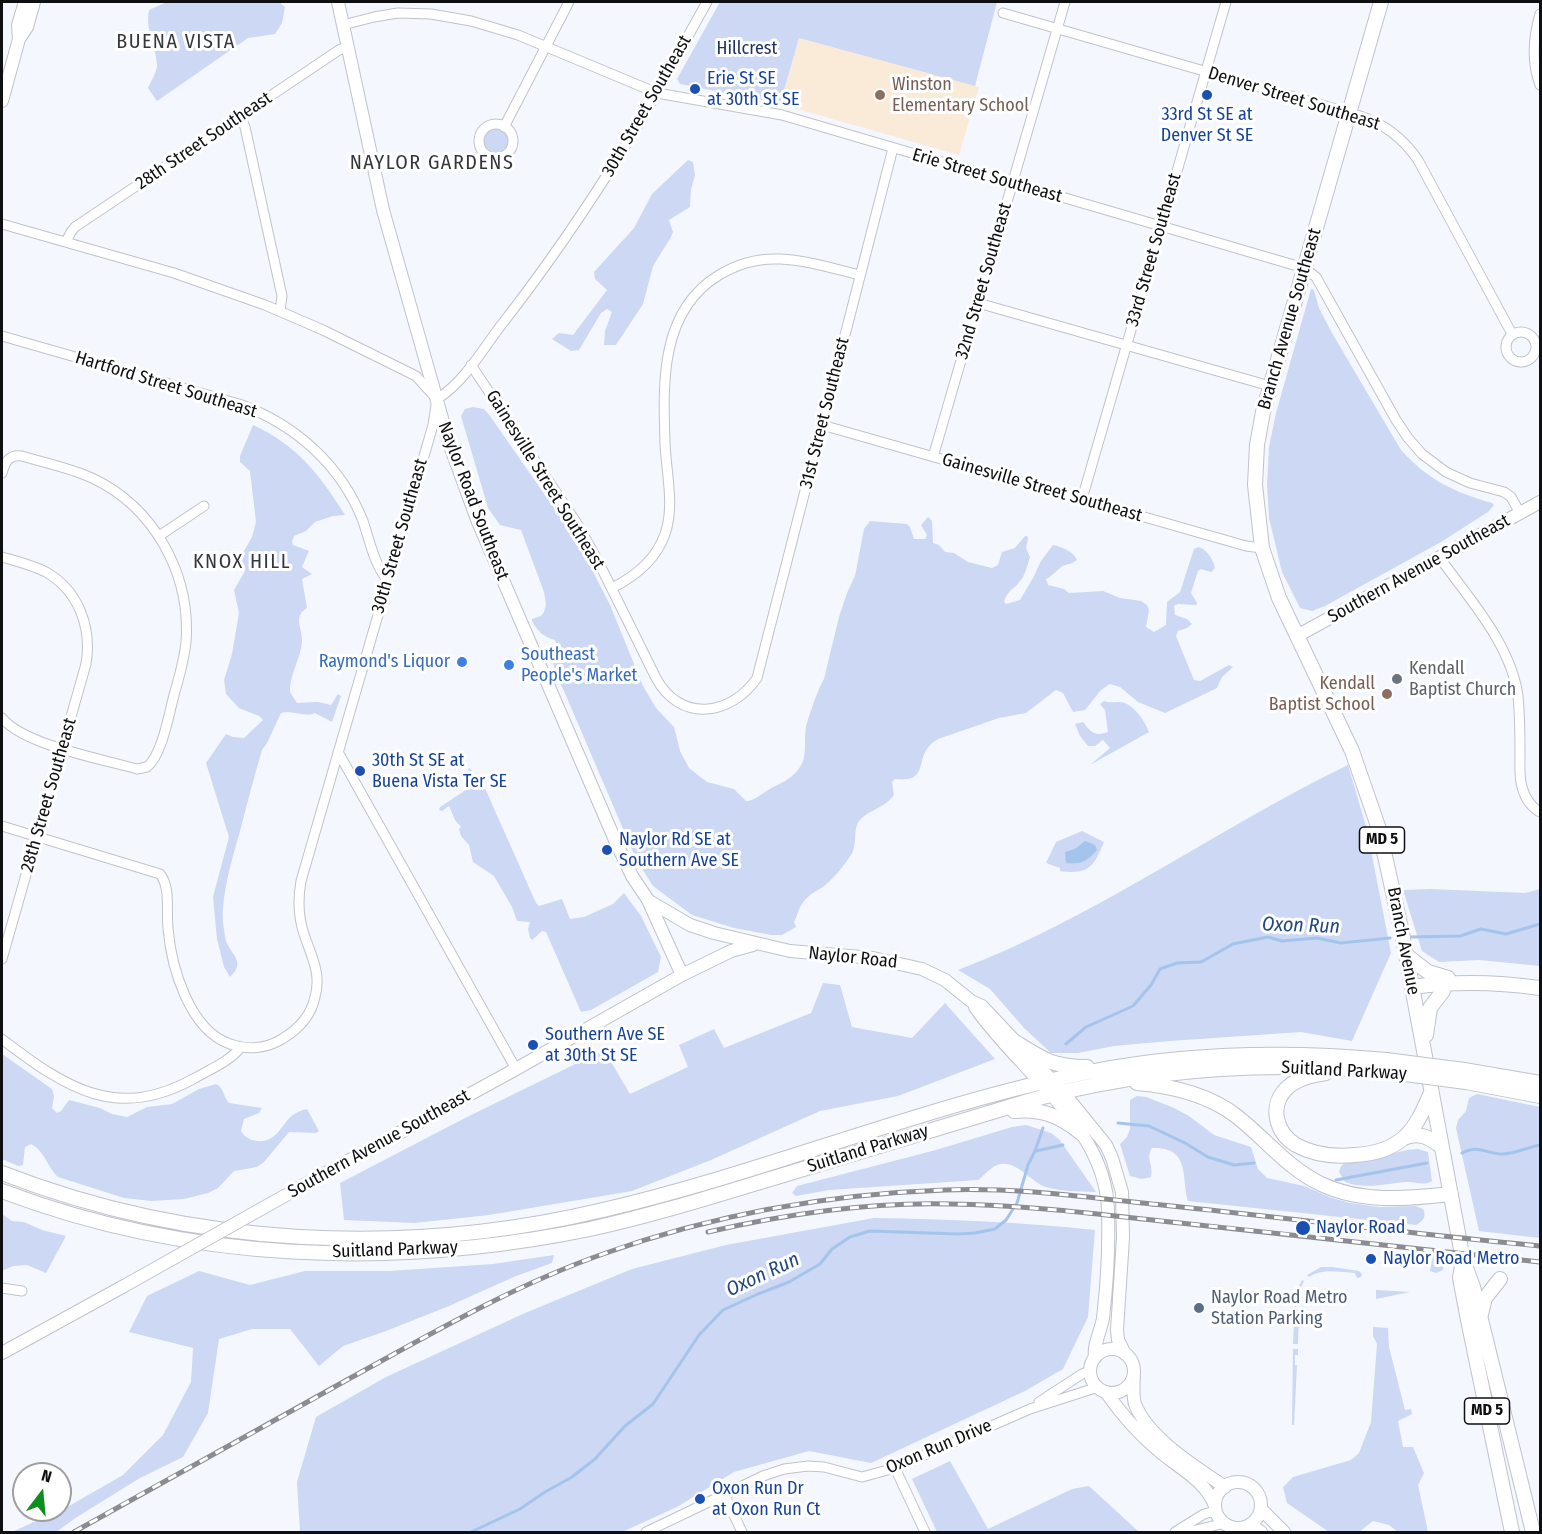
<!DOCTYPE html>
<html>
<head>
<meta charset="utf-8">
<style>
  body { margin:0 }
  #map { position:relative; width:1542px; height:1534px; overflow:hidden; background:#f4f7fe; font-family:"Fira Sans Condensed",sans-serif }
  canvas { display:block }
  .frame { position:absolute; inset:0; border:3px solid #0e0f11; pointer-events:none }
  .north { position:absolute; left:12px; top:1462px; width:60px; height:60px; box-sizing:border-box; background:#fff; border:2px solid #9f9fa0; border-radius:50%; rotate:16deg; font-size:16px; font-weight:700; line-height:24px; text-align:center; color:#0e0f11 }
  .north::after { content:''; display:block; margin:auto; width:21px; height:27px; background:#0a8f1e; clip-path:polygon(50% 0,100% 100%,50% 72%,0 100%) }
</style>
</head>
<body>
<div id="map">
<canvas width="1542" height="1534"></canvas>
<div class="frame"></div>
<div class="north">N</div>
</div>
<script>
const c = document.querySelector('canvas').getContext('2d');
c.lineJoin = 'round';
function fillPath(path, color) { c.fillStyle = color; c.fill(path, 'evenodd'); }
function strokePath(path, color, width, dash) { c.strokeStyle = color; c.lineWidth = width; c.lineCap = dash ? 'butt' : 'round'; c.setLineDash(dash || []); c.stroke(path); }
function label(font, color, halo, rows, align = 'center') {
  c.font = font + ' "Fira Sans Condensed",sans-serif'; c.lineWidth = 6; c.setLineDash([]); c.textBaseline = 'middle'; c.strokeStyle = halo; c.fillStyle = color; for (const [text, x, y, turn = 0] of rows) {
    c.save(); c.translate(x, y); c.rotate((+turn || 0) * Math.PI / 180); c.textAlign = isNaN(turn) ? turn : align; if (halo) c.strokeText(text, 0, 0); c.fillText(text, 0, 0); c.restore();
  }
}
fillPath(new Path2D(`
  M799,38L979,87L959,155L780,104Z`), '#faead8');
fillPath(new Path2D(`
  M167,2H279L285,7L282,23L275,34L248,38L157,101L148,88C151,81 157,72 157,65C156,46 145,30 149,10Z
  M720,2H997L975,86L799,38L780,104L680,84L677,79Z
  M483 141a13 13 0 1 1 26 0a13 13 0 1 1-26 0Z
  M688,160L693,162L695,176L691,189L690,207L669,220L673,232L671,237L653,266L643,304L616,345H604L605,331L612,312L607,309L601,313L579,350L571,351L552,339L559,333L573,335L607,290L595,279L594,272L634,228L652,194Z
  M1311,289L1314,290L1319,308L1332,333L1401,450C1428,480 1454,492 1492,503L1494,505L1488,512L1441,542L1325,606L1312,611L1300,608L1282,572L1269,518L1267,485L1269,447L1276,413Z
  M473,407L484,409L490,416L570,531L586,558L610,605L643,686L656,708L674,727L680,751L689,768L707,782L734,789L746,801C755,801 762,793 770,789C780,783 790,780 797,771C809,758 803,743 806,727C809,715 818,689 824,679L839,617L847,593L855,576L864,529L870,521L907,524L910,527L914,539H925L927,535L921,525L928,517L932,521L933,543L939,545L945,552L954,553L968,562L992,568L998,565L1002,552L1015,548L1025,536H1027L1028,538L1026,548L1030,557C1028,563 1025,576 1020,581C1014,590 1008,589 1004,602L1006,604L1020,600L1033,578L1041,561L1053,545C1062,547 1073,551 1077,560C1072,564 1067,564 1063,566C1056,570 1053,576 1046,579L1048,585L1064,589L1069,593L1103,591L1120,598L1141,601L1147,605L1149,610L1146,627L1154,632L1166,625L1167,602L1180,592L1194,549L1198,547C1207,549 1213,559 1215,568L1211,572L1201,569L1198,571L1191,593L1197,603L1196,605L1178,604L1174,606L1175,615L1187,619L1192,624L1187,628L1178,631L1176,636L1194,680L1200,681L1229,665L1233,667L1222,677L1217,688L1165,713L1138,702L1120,687L1110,684L1101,690L1085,710L1073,712L1063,693L1056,690L1026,713L999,718L938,739C910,755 934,783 895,779L892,782L894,795C885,808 870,809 860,820C852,829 858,844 851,855C844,866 833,879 823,887C816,891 810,894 804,901C799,907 798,914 794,922L796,927L782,935H771L734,928L692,915L653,886L636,859L564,691C557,677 548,659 556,643L555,640C544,637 537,631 532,621V619L541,616L544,612L546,605L544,592L521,530L500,525L488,508L461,416L465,409Z
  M253,425C297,445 320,475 345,515L333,516L315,522L306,531L294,536L292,542L293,545L309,551L302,567L312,574L302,579L307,608C292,617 303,628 302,642C301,658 289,675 290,692L297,703L318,702L331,705L338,694L341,696L332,722L315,713C304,718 292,709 281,713L267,743L262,750C254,777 247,804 240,831C233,856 225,882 223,908C222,919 224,931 226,941C230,954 247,961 230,977L224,967L217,939L213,897L229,837L206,763L226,734L233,737L244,738L263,720L259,716L239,708L226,694L224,680L232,654L239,613L234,590L245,571L241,556L252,537L256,522L250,471L240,462V456Z
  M1104,701C1109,703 1113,702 1118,702C1132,701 1145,721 1149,732L1090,765L1110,748L1103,740L1095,746H1088L1080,736L1075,724L1083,722C1091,732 1094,737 1108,732L1105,710L1100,704Z
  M1348,765L1367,830L1391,953L1352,1041L1301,1032L1170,1041L1114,1046L1078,1053H1051L1024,1028L990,989L958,970C1095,918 1216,829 1348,765Z
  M470,768L484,786L536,903L539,906L562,899L570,919L584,917L613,904L624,893L641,916L661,957L658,972L591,1010L581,1012L546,932L542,931L532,940L530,938L528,929L530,922L517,921L512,907L494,876L473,862L469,845L461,836L459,829L461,827L455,820L449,806L442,811L439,810L440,807L469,788L471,785L468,769Z
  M1082,831L1104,842C1094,867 1088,875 1060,871V868L1046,863L1056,842Z
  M1431,889L1525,893L1540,889V966L1479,960L1439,962L1422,951L1403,890Z
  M823,983L840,985L852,1027L912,1038L945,1003L995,1059L898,1096L820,1111L711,1160L632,1191L489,1215L415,1223L344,1220L340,1183L467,1117L604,1050L630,1094L688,1067L679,1045L714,1029L724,1048L811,1013Z
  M2,1054L52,1089L54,1096L52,1108L57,1113L61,1111L69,1100L100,1108L112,1114L127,1117L147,1107L172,1104L199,1089L216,1084C224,1087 223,1097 229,1103L262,1108L259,1113L244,1119L241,1131C247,1142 264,1145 274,1136C287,1125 286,1114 307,1109L319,1131L316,1133L289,1132L264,1162L257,1167L234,1171L218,1188L208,1193L184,1199L152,1201L124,1198L58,1177C47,1167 45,1151 31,1144L25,1147L23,1165L18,1166L2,1159Z
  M1477,1094L1540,1107V1238L1479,1231L1456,1128L1458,1120L1466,1111L1469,1098Z
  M1137,1096L1146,1097L1172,1107L1189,1116L1214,1135L1251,1147L1258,1169L1267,1178L1304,1186L1332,1198L1350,1203L1379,1207L1416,1206L1423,1209C1427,1217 1423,1221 1416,1225L1188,1201C1181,1177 1191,1147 1152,1148C1145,1158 1154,1166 1151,1177L1142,1179L1130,1176L1120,1144L1127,1137L1130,1129V1100Z
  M1026,1125L1051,1133L1059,1139L1096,1192C1079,1191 1059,1192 1043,1186C1030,1180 1017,1162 1001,1164C992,1165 985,1175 978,1180L829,1190L796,1196L792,1193L797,1186L936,1150L1012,1127Z
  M1418,1149L1428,1152L1432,1181C1425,1186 1417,1182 1408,1182C1388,1183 1365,1190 1345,1182L1339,1172L1341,1166L1345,1163L1366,1160L1407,1150Z
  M2,1214L12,1221L24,1222L42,1230L66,1236L46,1273L27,1265L13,1266L2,1271Z
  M874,1218C948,1219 1022,1222 1095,1230L1088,1317L1063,1369L1025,1391L871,1463L809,1451L734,1472L677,1507L622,1532H300L297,1482L316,1417L386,1377L525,1313L632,1269L726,1245Z
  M554,1255L552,1263L516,1276L449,1306L386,1331L343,1346L319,1366L290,1329H252L219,1339L208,1413L183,1457L140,1478L77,1517L56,1532H12L69,1506L123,1475L163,1435L191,1382L193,1348L129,1332L147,1296L199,1271L250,1285L305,1271H389L493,1264Z
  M1433,1255L1444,1256L1443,1270L1436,1273L1430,1271Z
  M1321,1267H1332L1359,1271L1362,1274L1361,1277L1357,1278L1355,1273C1340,1272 1322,1268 1309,1277L1307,1275Z
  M1302,1280L1304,1281L1299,1291V1300H1296V1310L1299,1311L1298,1344H1293L1295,1294Z
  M1376,1290H1377L1410,1292L1376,1299Z
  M1373,1327L1388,1328L1389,1347L1405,1410L1411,1409L1412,1414L1398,1421L1403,1447H1413L1424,1473L1418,1485L1428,1532H1398L1389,1525L1373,1521L1359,1532H1329L1287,1503L1283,1487L1293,1477L1351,1460L1359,1453L1371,1422L1377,1344L1373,1336Z
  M1293,1349H1298V1355H1295V1365H1297L1294,1425H1292Z
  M950,1461L988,1529L1072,1489L1089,1486L1139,1532H937L912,1479Z`), '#ccd8f4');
fillPath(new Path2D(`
  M1085,841L1095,845L1097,850C1088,861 1080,865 1066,863L1065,852L1075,849Z`), '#a5c4ec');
strokePath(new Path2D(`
  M1410,937L1460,936L1481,929L1506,934L1540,924
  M1066,1044L1086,1027L1133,1006L1151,985L1160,969L1177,963L1201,962L1233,944L1268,937L1282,941L1317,938L1341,943L1390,938
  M1118,1123L1149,1126L1185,1143L1208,1157L1234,1165L1254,1163
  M1036,1151L1063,1145
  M1462,1153C1479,1144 1486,1154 1503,1154C1512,1154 1530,1147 1540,1145
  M1336,1180L1427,1163
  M471,1532L520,1509L545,1492L572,1477L595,1459L625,1426L653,1404L699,1335L723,1310L758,1294L789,1282L820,1264L832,1249L850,1237L870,1231L958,1234L975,1233L995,1229L1006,1220L1017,1203L1028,1165L1035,1151L1043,1128`), '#a5c4ec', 3);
const minor = new Path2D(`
  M1003,13L1360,116C1385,124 1403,138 1418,160L1512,334
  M1540,14C1533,38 1531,61 1540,85
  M343,25L374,17L398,13L431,14L471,21L518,35L657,93L782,115L1304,268L1316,277L1396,420L1408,438L1422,454L1446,472L1470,483L1504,492L1511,497L1520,513
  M240,116L245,127L282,296L280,311
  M479 141a17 17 0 1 1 34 0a17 17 0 1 1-34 0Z
  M504,127L569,2
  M2,224L174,273L265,305L323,330L416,376L435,397
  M66,242L71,232L75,227L339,50L347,47
  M978,303L1270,386
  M1506 347a15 15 0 1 1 30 0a15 15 0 1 1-30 0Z
  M2,336L239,404C295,424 341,465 363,521C370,542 374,564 388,581
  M471,365L578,525L599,563L656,678C680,723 731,716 757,678L893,148
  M822,425L1246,546L1262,548
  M933,457L1065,2
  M2,473C5,462 9,454 22,456C45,463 70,468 92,478C154,507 191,574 186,642C184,660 179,678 174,695C169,714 162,755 147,767L137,769C102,759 24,745 2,718
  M1082,499L1226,2
  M159,536L204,506
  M2,557C16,561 32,565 46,572C79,591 92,628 86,664L2,959
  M1440,558C1469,599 1511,644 1518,696C1520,716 1520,735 1520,755C1520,766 1519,777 1522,787C1525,798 1531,807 1540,812
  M612,588C636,576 656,560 665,534C675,506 666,472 665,443C663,382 660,311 719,275C737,264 759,258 780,259C807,260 834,269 860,275
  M338,752L516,1069
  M2,826L160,874C171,888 166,911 168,928C171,966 189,1030 230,1044C247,1050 266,1049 282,1039C299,1029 311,1016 315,997C322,972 310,954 303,931C298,914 298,898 301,881L433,425L437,399C463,383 481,352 499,328C546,268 589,205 629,140C657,95 681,48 707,2
  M2,1039C66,1088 117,1122 195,1078C211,1069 230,1061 241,1047
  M2,1288L22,1291
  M1039,1402L1082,1374L1091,1370
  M895,1468L925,1532
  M724,1494L742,1532
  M646,1532L763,1476L784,1469L808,1466L824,1467L862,1477L895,1468L1030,1409L1092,1389L1096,1386
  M1175,1532L1204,1514L1216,1511
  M1188,1532L1225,1523`);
const major = new Path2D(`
  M338,2L383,210L449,443L478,522L615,840L632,876L648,900L682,975
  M19,39L18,25L25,2
  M2,101L19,39L27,27L34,2
  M1297,636L1540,502
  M649,901L690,925L714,933L790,951L873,958L922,969L945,980L971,1001L982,1006L1063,1092L1106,1145L1112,1158L1122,1192L1123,1238L1117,1330L1118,1340L1125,1354
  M975,1007C1019,1072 1108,1127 1108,1213C1109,1247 1107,1284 1103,1318C1101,1331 1093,1344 1095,1358
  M295,1190L516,1069L682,975L731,951L753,945
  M1090 1371a22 22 0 1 1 44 0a22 22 0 1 1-44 0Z
  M2,1353L124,1286
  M1134,1371C1134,1381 1132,1394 1135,1404C1148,1438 1196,1467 1225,1487
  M1106,1392C1121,1414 1139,1434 1159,1451C1179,1468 1206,1481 1215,1506
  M1215 1505a23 23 0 1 1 46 0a23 23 0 1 1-46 0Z
  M1261,1509L1284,1532
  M1249,1525L1261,1532`);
const highway = new Path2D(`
  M1381,2L1263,412L1257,445L1255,485L1262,548L1279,598L1352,751L1379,829L1402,933L1463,1260L1473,1287L1533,1532
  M1406,955L1428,972L1448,978
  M1412,987C1454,981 1498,982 1540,988
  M1426,1035L1430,1008L1443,991
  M1017,1043C1044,1060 1054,1067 1087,1067
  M1464,1070L1540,1083
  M1326,1073C1312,1075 1298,1078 1288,1087C1268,1105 1276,1133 1296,1145C1314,1155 1335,1157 1355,1155C1373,1154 1392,1149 1406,1136C1418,1124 1424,1108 1431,1093
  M1466,1082L1540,1096
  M1137,1083C1172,1086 1207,1094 1235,1115C1264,1137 1287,1168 1321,1184C1361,1203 1407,1199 1451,1194
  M1014,1111C1041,1108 1060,1116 1081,1133
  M1404,1138C1419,1131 1430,1138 1442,1147
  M2,1173C191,1247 405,1257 603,1210C767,1172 924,1105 1089,1072C1187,1053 1287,1051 1386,1060
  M2,1191C188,1262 395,1269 590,1229C654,1215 717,1195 780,1176C865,1150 950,1124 1035,1099C1151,1068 1271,1061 1390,1072
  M1463,1260L1460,1278L1468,1320L1512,1532
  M1481,1314L1485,1298L1500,1279`);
strokePath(minor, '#c0c3ca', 11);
strokePath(major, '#c0c3ca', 14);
strokePath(highway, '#c0c3ca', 16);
strokePath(minor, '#fff', 9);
strokePath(major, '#fff', 12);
strokePath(highway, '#fff', 14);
const rail = new Path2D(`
  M708,1232C786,1214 869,1202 950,1204C1027,1205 1104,1215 1180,1223C1300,1235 1420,1250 1540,1262
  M74,1532C164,1481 255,1432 345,1381C429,1335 512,1286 603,1254C712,1215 829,1194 945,1190C1018,1187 1090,1198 1162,1205C1288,1218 1414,1234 1540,1246`);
strokePath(rail, '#8a8c91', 5);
strokePath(rail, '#fff', 3, [9]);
const majorBridge = new Path2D(`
  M124,1286L295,1190`);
const highwayBridge = new Path2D(`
  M1386,1060L1464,1070
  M1390,1072L1466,1082`);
strokePath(majorBridge, '#c0c3ca', 14, []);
strokePath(highwayBridge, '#c0c3ca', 16, []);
strokePath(majorBridge, '#fff', 12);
strokePath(highwayBridge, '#fff', 14);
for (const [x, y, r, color] of [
  [695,89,6,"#1a4fb4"],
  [880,95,6,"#8d6e63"],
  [1207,95,6,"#1a4fb4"],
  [462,662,6,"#3f7fe0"],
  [509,665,6,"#3f7fe0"],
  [1397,679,6,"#6b7280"],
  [1387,694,6,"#8d6e63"],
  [360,771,6,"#1a4fb4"],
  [607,850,6,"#1a4fb4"],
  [533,1045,6,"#1a4fb4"],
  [1303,1228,8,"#1a4fb4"],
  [1371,1259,6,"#1a4fb4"],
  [1199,1308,6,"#5c6f8a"],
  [700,1499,6,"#1a4fb4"]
]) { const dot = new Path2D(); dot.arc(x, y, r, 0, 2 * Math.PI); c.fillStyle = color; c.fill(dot); strokePath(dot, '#fff', 2); }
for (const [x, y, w] of [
  [1382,840,45],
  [1487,1411,45]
]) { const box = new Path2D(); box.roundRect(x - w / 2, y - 13, w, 26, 4.5); c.fillStyle = '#fff'; c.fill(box); strokePath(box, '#0e0f11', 1.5); }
label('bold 16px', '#0e0f11', null, [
  ["MD 5",1382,840],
  ["MD 5",1487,1411]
]);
label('18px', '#1f3166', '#fff', [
  ["Hillcrest",747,49]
]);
label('18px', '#164399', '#fff', [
  ["Erie St SE",707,79],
  ["at 30th St SE",707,100],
  ["33rd St SE at",1207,115,"center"],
  ["Denver St SE",1207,136,"center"],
  ["30th St SE at",372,761],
  ["Buena Vista Ter SE",372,782],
  ["Naylor Rd SE at",619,840],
  ["Southern Ave SE",619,861],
  ["Southern Ave SE",545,1035],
  ["at 30th St SE",545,1056],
  ["Naylor Road",1316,1228],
  ["Naylor Road Metro",1383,1259],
  ["Oxon Run Dr",712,1489],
  ["at Oxon Run Ct",712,1510]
], 'left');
label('18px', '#785e54', '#fff', [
  ["Winston",892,85],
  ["Elementary School",892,106],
  ["Kendall",1375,684,"right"],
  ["Baptist School",1375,705,"right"]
], 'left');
label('18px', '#0e0f11', '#fff', [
  ["Denver Street Southeast",1294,99,17],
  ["30th Street Southeast",647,106,-60],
  ["28th Street Southeast",204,141,-34],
  ["Erie Street Southeast",987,176,16],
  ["33rd Street Southeast",1154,250,-74],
  ["32nd Street Southeast",984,281,-74],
  ["Branch Avenue Southeast",1290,319,-74],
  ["Hartford Street Southeast",166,385,17],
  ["31st Street Southeast",825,413,-76],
  ["Gainesville Street Southeast",545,480,58],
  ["Gainesville Street Southeast",1042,488,16],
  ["Naylor Road Southeast",473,501,69],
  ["30th Street Southeast",400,536,-74],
  ["Southern Avenue Southeast",1419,569,-29],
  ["28th Street Southeast",49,795,-74],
  ["Branch Avenue",1403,941,79],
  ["Naylor Road",853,958,6],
  ["Suitland Parkway",1344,1071,3],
  ["Southern Avenue Southeast",379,1144,-29],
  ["Suitland Parkway",868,1149,-17],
  ["Suitland Parkway",395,1250,-2],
  ["Oxon Run Drive",939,1447,-23]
]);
label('18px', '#366cbe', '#fff', [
  ["Southeast",521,655],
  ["People's Market",521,676],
  ["Raymond's Liquor",450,662,"right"]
], 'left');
label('18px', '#5b616d', '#fff', [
  ["Kendall",1409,669],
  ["Baptist Church",1409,690]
], 'left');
label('18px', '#4e5e75', '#fff', [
  ["Naylor Road Metro",1211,1298],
  ["Station Parking",1211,1319]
], 'left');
c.letterSpacing = '1.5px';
label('20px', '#34373c', '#fff', [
  ["BUENA VISTA",176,42],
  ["NAYLOR GARDENS",432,163],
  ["KNOX HILL",242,562]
]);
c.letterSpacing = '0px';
label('italic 20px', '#21497c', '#fff', [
  ["Oxon Run",1301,926,2],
  ["Oxon Run",763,1275,-25]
]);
</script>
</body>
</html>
